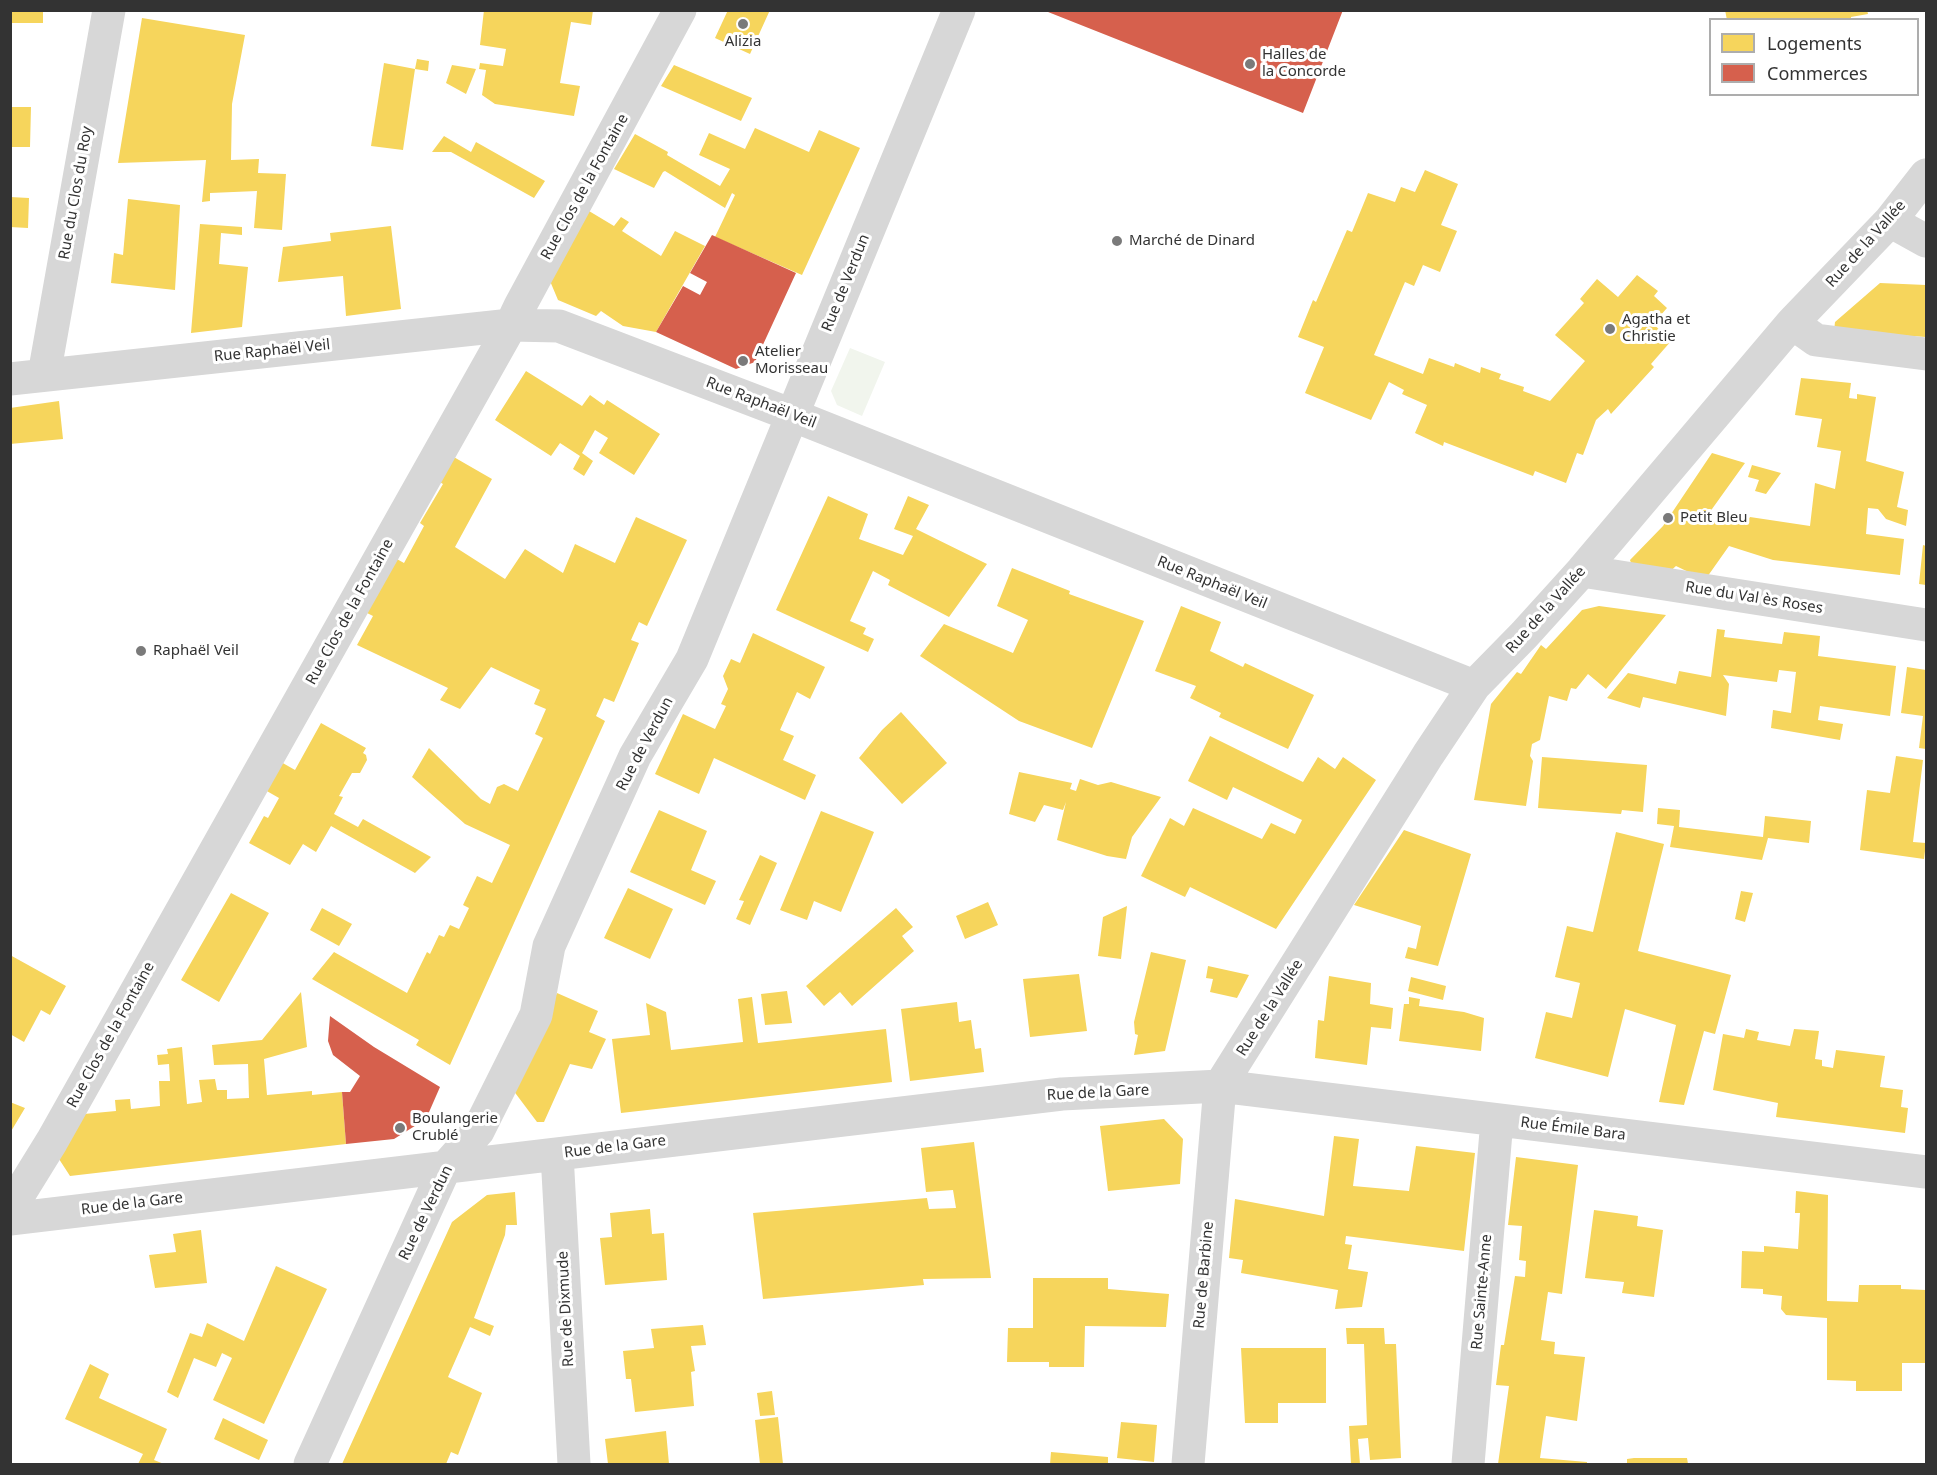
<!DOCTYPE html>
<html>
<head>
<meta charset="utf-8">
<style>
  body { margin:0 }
  #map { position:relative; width:1937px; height:1475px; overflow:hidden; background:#fff; font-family:"Noto Sans",sans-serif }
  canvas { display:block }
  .frame { position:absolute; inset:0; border:12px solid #333; pointer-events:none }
  .legend { position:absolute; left:1709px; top:18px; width:210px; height:78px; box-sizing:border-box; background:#fff; border:2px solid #adadad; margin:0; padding:8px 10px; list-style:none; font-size:18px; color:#333 }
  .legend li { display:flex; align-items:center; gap:12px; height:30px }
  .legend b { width:30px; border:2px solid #adadad }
</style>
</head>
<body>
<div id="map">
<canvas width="1937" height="1475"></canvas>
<div class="frame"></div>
<ul class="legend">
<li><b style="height:16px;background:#f6d55c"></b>Logements</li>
<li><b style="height:16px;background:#d6604d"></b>Commerces</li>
</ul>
</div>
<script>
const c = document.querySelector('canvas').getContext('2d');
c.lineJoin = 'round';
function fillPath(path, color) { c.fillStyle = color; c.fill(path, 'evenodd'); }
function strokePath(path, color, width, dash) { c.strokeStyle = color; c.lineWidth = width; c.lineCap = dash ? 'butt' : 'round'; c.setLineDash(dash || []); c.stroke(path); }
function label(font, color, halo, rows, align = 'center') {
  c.font = font + ' "Noto Sans",sans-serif'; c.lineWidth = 6; c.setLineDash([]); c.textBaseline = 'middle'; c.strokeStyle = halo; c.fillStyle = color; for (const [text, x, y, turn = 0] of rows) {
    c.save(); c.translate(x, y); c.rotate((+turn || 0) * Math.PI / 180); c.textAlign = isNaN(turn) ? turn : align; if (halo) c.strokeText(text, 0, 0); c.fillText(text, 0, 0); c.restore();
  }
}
fillPath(new Path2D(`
  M850,348L885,362L862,416L837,405L831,391Z`), '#f1f5ed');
fillPath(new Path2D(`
  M10,10H43V23H10Z
  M484,10H593L591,25L571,22L560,83L580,86L574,116L495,104L482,95L486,70L479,69L480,63L503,66L506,49L480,45Z
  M728,10H770L750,54L715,38Z
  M1725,10H1867L1868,14L1851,17V20H1727Z
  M142,18L245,35L232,104L231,160L259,159L258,173L286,174L282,230L254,228L257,191L210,193V201L202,202L206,160L118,163Z
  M417,59L429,61L428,71L415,69L403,150L371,146L384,63L415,69Z
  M452,65L476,69L466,94L446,83Z
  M674,65L752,98L741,121L661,86Z
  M10,107H31L30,147H10Z
  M755,128L809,152L819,130L860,148L802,275L715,237L735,195L732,193L725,208L665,171L663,172L654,188L614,169L635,134L668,152L667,155L720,186L730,169L699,155L709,133L745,149Z
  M444,136L471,152L476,142L545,181L534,198L451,152H432Z
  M1425,170L1458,184L1441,225L1457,231L1440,272L1423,265L1414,286L1405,282L1374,355L1423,374L1429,358L1454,367L1455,363L1480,373L1481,367L1501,374L1499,379L1524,387L1523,391L1550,401L1585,361L1555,335L1584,303L1580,299L1597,279L1618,297L1637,275L1658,291L1654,296L1667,308L1653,324L1672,340L1651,364L1654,367L1611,414L1608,409L1596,420L1583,455L1577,453L1566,483L1535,471L1533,476L1444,442L1443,446L1415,433L1427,405L1402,394L1404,390L1389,382L1371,420L1305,393L1324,347L1298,337L1313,300L1316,302L1347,230L1352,232L1368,193L1395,202L1401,187L1415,192Z
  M10,197L29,198L28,228L10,227Z
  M128,199L180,205L175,290L111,283L114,253L123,255Z
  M589,211L614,226L621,217L629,222L622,231L661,256L675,231L705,246L656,332L623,326L601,311L596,316L558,300L550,281Z
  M200,224L242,227V235L221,233L219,264L248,267L242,327L191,333Z
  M391,226L401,309L346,316L343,276L278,282L283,247L331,241L330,233Z
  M1880,283L1926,285V337L1834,331L1835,322Z
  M526,371L582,406L590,395L604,405L607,400L660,434L634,475L599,453L608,438L595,430L582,453L593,461L584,476L573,469L580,456L560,443L551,456L495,420Z
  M1801,378L1851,383L1849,398L1857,399V394L1876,397L1866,461L1904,472L1897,507L1908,510L1906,526L1886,519L1878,509L1868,508L1866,534L1904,539L1900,575L1773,560L1729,546L1705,580L1676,566L1666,575L1634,571L1630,560L1663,526L1712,453L1745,463L1707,516L1717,524L1727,510L1745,523L1750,517L1810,526L1815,483L1835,489L1841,451L1817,447L1822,419L1795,415Z
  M59,401L63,439L10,444V408Z
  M452,456L492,479L455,547L505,579L525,549L563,573L575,544L615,563L636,517L687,540L647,626L639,622L631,640L639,643L614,702L604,698L596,716L605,721L450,1065L416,1045L419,1040L312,979L334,952L407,993L427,952L430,954L439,935L444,937L450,925L459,929L469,908L463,905L477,876L492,883L510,845L465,824L412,777L429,748L481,799L490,804L497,787L504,784L518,791L543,738L535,734L546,709L534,704L540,690L491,667L460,709L440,700L448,688L357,645L373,616L365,612L395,558L404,563L424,526L420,523L443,484L438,481Z
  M1752,465L1781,473L1766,494L1755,491L1759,480L1748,477Z
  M828,496L868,514L859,539L903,555L913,536L894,529L908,496L929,505L916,529L987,564L949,617L888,585L890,580L873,571L850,621L866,628L863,634L874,639L868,652L776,610Z
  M1923,545L1926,546V585L1919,584Z
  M1012,568L1070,591L1069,594L1144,621L1092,748L1019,721L920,656L944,624L1013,653L1028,620L997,606Z
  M1181,606L1221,622L1210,651L1243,667L1245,663L1314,695L1288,749L1219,717L1221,713L1190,698L1196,686L1155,671Z
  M1599,606L1666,615L1606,689L1588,674L1576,689L1571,688L1567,701L1549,696L1540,740L1532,744L1530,756L1533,761L1526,806L1474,800L1491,704L1517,672L1521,674L1541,645L1546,649L1582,610Z
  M1717,629L1725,630L1724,637L1782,644L1784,632L1820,636L1818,656L1896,666L1890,716L1820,706L1818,720L1843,724L1840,740L1771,728L1773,710L1791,713L1796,672L1779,670L1777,682L1723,675L1729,684L1726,716L1643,697L1640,708L1607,698L1628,673L1676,684L1679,671L1711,677Z
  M753,633L825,667L810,699L797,692L780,730L794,736L783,760L816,775L805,800L714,758L699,794L655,774L683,714L715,729L726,706L721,704L728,689L723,676L731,659L740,663Z
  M1907,667L1926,670V749L1919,748L1923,716L1901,713Z
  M901,712L947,763L902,804L859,758L882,730Z
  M321,723L366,748L363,753L366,755L367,760L360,773H352L339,796L343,797L334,814L358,827L363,819L431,857L415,873L331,826L316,852L303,844L290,865L249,843L264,816L268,818L279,798L265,790L281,762L295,770Z
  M1210,736L1303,782L1318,757L1335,769L1343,757L1376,780L1276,929L1190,887L1185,897L1141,876L1170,818L1184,826L1193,808L1262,839L1271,823L1295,834L1302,820L1233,787L1227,800L1188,781Z
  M1896,756L1923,760L1913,842L1926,843L1924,859L1860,850L1867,790L1890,793Z
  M1542,757L1647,765L1643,812L1622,810L1621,814L1538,808Z
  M1019,772L1072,783L1070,789L1076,791L1080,779L1098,785L1111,782L1161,797L1132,837L1126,859L1107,856L1057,840L1066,802L1063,810L1044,805L1035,822L1009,814Z
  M1658,808L1680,810L1679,827L1763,837L1765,816L1811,821L1809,843L1768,838L1762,860L1670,847L1674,826L1657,824Z
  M659,810L707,831L691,870L716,881L705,905L630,872Z
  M821,811L874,832L841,912L814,901L807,920L780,910Z
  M1404,830L1471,854L1438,966L1405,958L1408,947L1416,949L1421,926L1354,905Z
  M1616,832L1664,844L1638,951L1731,975L1715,1034L1704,1031L1684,1105L1659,1102L1676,1025L1625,1009L1608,1077L1535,1058L1546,1012L1572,1018L1580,983L1555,977L1567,926L1593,932Z
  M760,855L777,863L750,925L736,919L744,901L739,900Z
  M628,888L673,909L650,959L604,938Z
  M1741,891L1753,893L1745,922L1735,919Z
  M231,893L269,913L219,1002L181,980Z
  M988,902L998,925L965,939L956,916Z
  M1127,906L1121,959L1098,956L1103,917Z
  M322,908L352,924L339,946L310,930Z
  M896,908L913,927L902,936L914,951L852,1006L840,992L824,1006L806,986Z
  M1151,952L1186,960L1165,1051L1134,1055L1138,1035L1135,1034L1134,1022Z
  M10,955L66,986L50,1015L41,1010L24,1042L10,1034Z
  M1208,966L1249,975L1237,998L1210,992L1213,979L1206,978Z
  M1079,974L1087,1031L1030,1037L1023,979Z
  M1329,976L1371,983L1370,1004L1393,1008L1391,1029L1371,1027L1367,1065L1315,1058L1318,1020L1324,1021Z
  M1411,977L1446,986L1443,1000L1408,991Z
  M787,991L792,1023L765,1025L761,994Z
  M301,992L307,1047L264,1059L267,1095L312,1091V1095L342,1092L346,1144L70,1176L59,1159L84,1114L116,1111L115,1100L130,1099L131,1109L160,1106L159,1081H170L169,1064L158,1065L157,1055L168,1054L167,1049L182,1047L187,1104L202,1102L199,1080L215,1079L217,1090H227V1099L249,1098L248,1064L214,1065L212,1045L262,1040Z
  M557,993L598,1011L589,1032L606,1039L592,1069L570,1064L544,1122H537L513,1090Z
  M752,997L758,1043L886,1029L892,1082L621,1113L612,1039L650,1035L646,1003L666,1012L671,1050L743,1042L738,999Z
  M1409,997L1420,999L1419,1006L1464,1012L1484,1018L1481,1051L1399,1041L1404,1004H1409Z
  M957,1002L959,1022L971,1020L975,1049L981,1048L984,1072L910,1081L901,1009Z
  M1746,1029L1759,1032L1757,1040L1790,1046L1794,1029L1819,1031L1815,1059L1822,1060V1066L1833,1068L1836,1050L1885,1056L1880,1087L1903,1090L1901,1107L1908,1108L1905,1133L1776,1117L1778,1103L1713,1090L1723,1034L1744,1038Z
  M10,1102L25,1108L10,1133Z
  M1164,1119L1183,1139L1180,1184L1108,1191L1100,1126Z
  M1334,1136L1359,1139L1353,1186L1409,1191L1416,1146L1475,1153L1464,1251L1346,1236L1345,1244L1352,1245L1348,1269L1368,1272L1362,1307L1335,1309L1338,1290L1241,1273L1243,1260L1229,1258L1235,1199L1324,1216Z
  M974,1142L991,1278L923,1279L924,1285L763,1299L753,1213L927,1198L929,1209L956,1208L953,1190L926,1192L921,1148Z
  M1516,1157L1578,1165L1562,1294L1548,1292L1541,1340L1555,1342L1554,1354L1585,1357L1577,1421L1546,1416L1540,1458L1587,1462V1464H1498L1509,1386L1496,1385L1501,1345H1504L1515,1276L1525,1277L1526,1261L1519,1260L1522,1226L1508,1225Z
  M1796,1191L1828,1195L1827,1301L1858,1302L1859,1285H1901V1289L1926,1290V1363H1902V1391H1856V1381L1827,1380V1318L1786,1315L1781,1309L1782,1296L1763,1294V1289L1741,1288L1742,1251L1764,1252V1246L1798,1249L1800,1213H1795Z
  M515,1192L517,1225H506L505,1235L474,1318L494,1326L490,1336L470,1327L448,1377L482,1393L458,1455L451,1452L446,1464H342L452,1222L487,1195Z
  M650,1209L652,1234L664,1233L667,1280L605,1285L600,1238L612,1237L610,1213Z
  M1594,1210L1638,1216L1637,1226L1663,1230L1654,1297L1622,1293L1624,1282L1585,1278Z
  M201,1230L207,1283L155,1288L149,1255L176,1252L173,1234Z
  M276,1266L327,1289L264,1424L213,1400L232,1358L222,1353L216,1367L194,1358L178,1398L167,1392L190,1333L202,1337L207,1323L244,1341Z
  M1033,1278H1108V1289L1169,1294L1166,1327L1085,1326L1084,1367H1049V1362H1007L1008,1328H1033Z
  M703,1325L706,1345L691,1346L695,1371L691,1372L694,1406L635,1412L631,1379H626L623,1351L654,1348L651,1329Z
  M1346,1328H1384L1385,1344H1396L1401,1458L1370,1460L1368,1438L1358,1439L1360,1464H1351L1349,1426L1367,1425L1364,1344H1347Z
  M1241,1348H1326V1403H1278V1423H1245Z
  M90,1364L109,1374L99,1398L167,1429L154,1460L164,1464H138L143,1454L65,1419Z
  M772,1391L775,1415L760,1416L757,1393Z
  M778,1417L783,1464H760L755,1420Z
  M223,1418L268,1440L259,1460L214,1439Z
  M1121,1422L1157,1425L1154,1462L1117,1458Z
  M666,1431L669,1464H608L605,1439Z
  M1051,1452L1108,1457V1464H1050Z
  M1634,1458H1687L1688,1464H1627V1459Z`), '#f6d55c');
fillPath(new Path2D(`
  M1043,10H1343L1303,113Z
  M712,235L796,273L755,362L736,369L656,332L683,286L700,295L707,282L690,273Z
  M330,1016L374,1047L440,1087L426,1119L394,1139L346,1144L342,1092H350L360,1076L333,1055L328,1041Z`), '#d6604d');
strokePath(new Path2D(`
  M1890,221L1926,241
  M1792,323L1816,340L1926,354
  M44,375L109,10
  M10,379L511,325L559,326L792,415L1474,686
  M1582,571L1926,625
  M557,1154L574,1464
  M10,1209L52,1141L511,325L520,306L680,10
  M10,1219L1062,1094L1220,1086L1926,1172
  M310,1464L445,1168L478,1131L536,1015L549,946L635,756L692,659L959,10
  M1188,1464L1220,1086L1428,755L1474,686L1524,635L1582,571L1792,323L1890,221L1926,175
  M1468,1464L1497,1120`), '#d7d7d7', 33);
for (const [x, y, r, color] of [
  [743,24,6,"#7a7a7a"],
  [1250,64,6,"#7a7a7a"],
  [1117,241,6,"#7a7a7a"],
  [1610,329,6,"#7a7a7a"],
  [743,361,6,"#7a7a7a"],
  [1668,518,6,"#7a7a7a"],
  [141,651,6,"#7a7a7a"],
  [400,1128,6,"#7a7a7a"]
]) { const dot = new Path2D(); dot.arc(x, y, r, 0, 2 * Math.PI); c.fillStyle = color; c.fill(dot); strokePath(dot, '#fff', 2); }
label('15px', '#333', '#fff', [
  ["Alizia",743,42,"center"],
  ["Halles de",1262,55],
  ["la Concorde",1262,72],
  ["Marché de Dinard",1129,241],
  ["Agatha et",1622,320],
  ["Christie",1622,337],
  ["Atelier",755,352],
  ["Morisseau",755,369],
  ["Petit Bleu",1680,518],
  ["Raphaël Veil",153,651],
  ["Boulangerie",412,1119],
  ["Crublé",412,1136]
], 'left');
label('15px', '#333', '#fff', [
  ["Rue Clos de la Fontaine",585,187,-61],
  ["Rue du Clos du Roy",76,193,-80],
  ["Rue de la Vallée",1866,244,-48],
  ["Rue de Verdun",846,283,-68],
  ["Rue Raphaël Veil",272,351,-6],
  ["Rue Raphaël Veil",761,403,21],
  ["Rue Raphaël Veil",1212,583,22],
  ["Rue du Val ès Roses",1754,598,9],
  ["Rue de la Vallée",1546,610,-48],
  ["Rue Clos de la Fontaine",350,612,-61],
  ["Rue de Verdun",645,744,-62],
  ["Rue de la Vallée",1270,1008,-58],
  ["Rue Clos de la Fontaine",111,1035,-61],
  ["Rue de la Gare",1098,1093,-3],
  ["Rue Émile Bara",1573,1129,7],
  ["Rue de la Gare",615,1147,-7],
  ["Rue de la Gare",132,1204,-7],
  ["Rue de Verdun",426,1213,-64],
  ["Rue de Barbine",1204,1275,-85],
  ["Rue Sainte-Anne",1482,1292,-85],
  ["Rue de Dixmude",566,1309,-93]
]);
</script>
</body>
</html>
